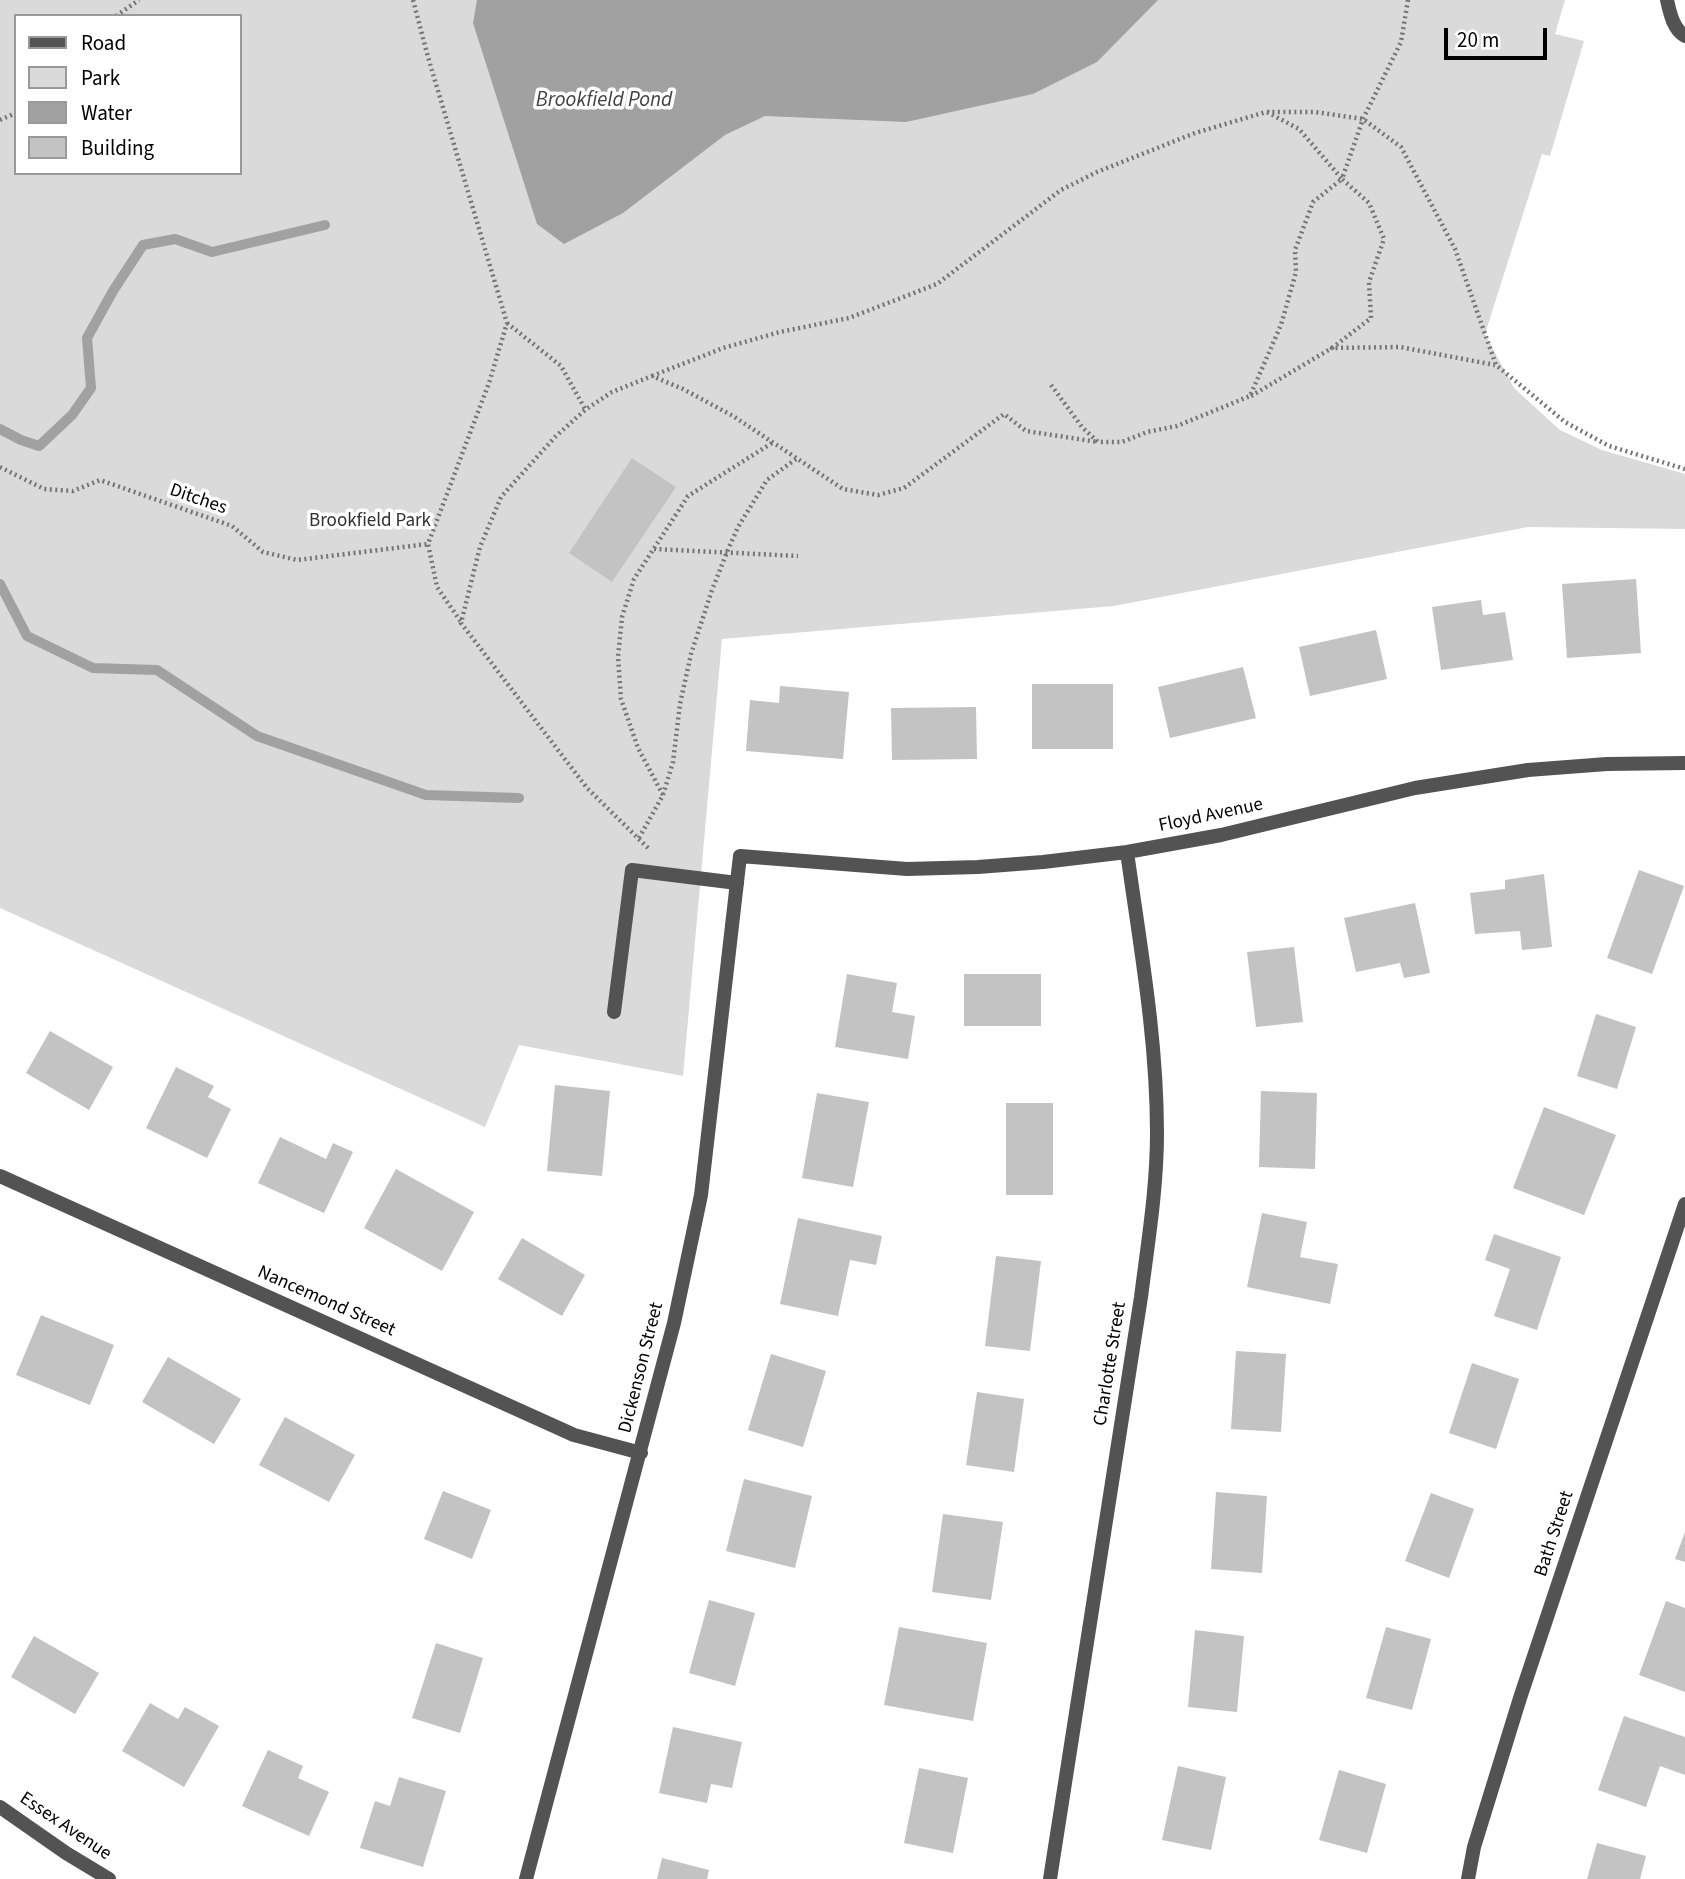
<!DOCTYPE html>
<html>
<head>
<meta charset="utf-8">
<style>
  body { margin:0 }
  #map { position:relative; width:1685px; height:1879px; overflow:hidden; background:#fff; font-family:"Source Sans 3",sans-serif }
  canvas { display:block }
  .legend { position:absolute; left:14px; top:14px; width:228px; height:161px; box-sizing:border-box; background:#fff; border:2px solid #999; margin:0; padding:9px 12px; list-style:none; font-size:21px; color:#000 }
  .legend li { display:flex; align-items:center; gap:14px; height:35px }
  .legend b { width:35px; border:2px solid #999 }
  .scale { position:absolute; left:1444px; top:28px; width:103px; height:32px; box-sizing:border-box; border:4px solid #000; border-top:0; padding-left:9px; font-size:21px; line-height:24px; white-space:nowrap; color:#000; -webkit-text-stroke:5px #fff; paint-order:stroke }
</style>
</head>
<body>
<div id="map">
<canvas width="1685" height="1879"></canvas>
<ul class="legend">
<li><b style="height:9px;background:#535353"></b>Road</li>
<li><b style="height:19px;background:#dadada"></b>Park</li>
<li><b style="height:19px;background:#a1a1a1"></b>Water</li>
<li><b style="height:19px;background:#c3c3c3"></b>Building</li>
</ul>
<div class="scale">20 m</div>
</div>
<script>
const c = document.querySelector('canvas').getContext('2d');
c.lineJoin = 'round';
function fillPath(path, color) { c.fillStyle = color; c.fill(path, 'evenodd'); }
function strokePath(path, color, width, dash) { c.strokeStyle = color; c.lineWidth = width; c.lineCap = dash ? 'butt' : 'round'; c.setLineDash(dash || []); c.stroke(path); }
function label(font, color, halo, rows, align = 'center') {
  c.font = font + ' "Source Sans 3",sans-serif'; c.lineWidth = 7; c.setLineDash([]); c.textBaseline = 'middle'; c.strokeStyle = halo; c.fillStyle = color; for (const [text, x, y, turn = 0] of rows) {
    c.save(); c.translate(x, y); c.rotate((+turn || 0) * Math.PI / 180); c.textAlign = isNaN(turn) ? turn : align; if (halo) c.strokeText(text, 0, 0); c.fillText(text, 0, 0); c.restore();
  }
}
fillPath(new Path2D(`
  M0,0H1565L1555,34L1584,41L1550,156L1542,154L1485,334L1514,388L1560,430L1602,450L1685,474V529L1528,527L1114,606L722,639L683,1076L519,1045L485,1127L0,908ZM16,16H240V173H16Z`), '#dadada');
fillPath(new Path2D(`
  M477,0H1158L1097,62L1033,94L906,122L765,116L725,135L623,213L564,244L537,224L473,23Z`), '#a1a1a1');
strokePath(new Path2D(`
  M0,429L21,440L39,446L72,415L91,388L87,338L113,291L143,245L175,239L212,252L325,225
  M0,584L27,636L93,668L157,670L257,736L426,795L519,798`), '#a1a1a1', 10);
fillPath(new Path2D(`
  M632,458L676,487L612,582L569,553Z
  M1636,579L1641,653L1567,658L1562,584Z
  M1481,600L1483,615L1505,612L1513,660L1441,670L1432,607Z
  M1376,630L1387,679L1310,696L1299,647Z
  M1243,667L1256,718L1170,738L1158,687Z
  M1032,684H1113V749H1032Z
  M780,686L849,692L843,759L746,751L750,700L779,703Z
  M976,707L977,759L892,760L891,708Z
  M1639,870L1684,886L1652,974L1607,958Z
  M1544,874L1552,947L1522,950L1520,931L1475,934L1470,893L1505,889V880Z
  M1415,903L1430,973L1404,978L1400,963L1356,972L1344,918Z
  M1294,947L1303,1022L1256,1027L1247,952Z
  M847,974L897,983L892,1012L915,1016L908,1059L835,1047Z
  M964,974H1041V1026H964Z
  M1596,1014L1636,1027L1617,1089L1577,1076Z
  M50,1031L113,1067L89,1110L26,1073Z
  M176,1067L214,1086L208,1097L231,1109L207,1158L146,1128Z
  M555,1085L610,1091L602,1176L547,1171Z
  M1261,1091L1317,1093L1315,1169L1259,1167Z
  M817,1093L869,1102L853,1187L802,1178Z
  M1006,1103H1053V1195H1006Z
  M1544,1107L1616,1135L1584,1215L1513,1188Z
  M280,1137L326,1159L333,1143L353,1152L324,1213L258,1183Z
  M396,1169L474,1212L442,1271L364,1228Z
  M1262,1213L1307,1222L1300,1257L1338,1264L1330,1304L1247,1287Z
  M798,1218L882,1236L876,1265L850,1260L838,1316L780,1304Z
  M1494,1234L1561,1257L1537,1330L1494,1316L1510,1269L1485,1260Z
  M522,1238L585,1275L562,1316L498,1279Z
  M996,1256L1041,1261L1030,1351L985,1346Z
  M41,1315L114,1345L90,1405L16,1375Z
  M1236,1351L1286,1354L1281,1432L1231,1429Z
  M771,1354L826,1371L803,1447L748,1430Z
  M168,1357L241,1399L214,1444L142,1402Z
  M1472,1363L1519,1379L1496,1449L1449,1433Z
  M977,1392L1024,1399L1014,1472L966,1465Z
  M285,1417L355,1455L329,1502L259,1465Z
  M744,1479L812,1496L795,1568L726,1551Z
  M443,1491L491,1510L472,1559L424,1539Z
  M1216,1492L1267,1496L1262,1573L1211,1569Z
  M1431,1493L1474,1509L1449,1578L1405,1561Z
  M943,1514L1003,1522L991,1600L932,1592Z
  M1685,1532V1562L1675,1559Z
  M709,1600L755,1613L735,1686L689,1673Z
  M1666,1601L1685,1608V1692L1639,1675Z
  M899,1627L987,1643L973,1721L884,1705Z
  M1386,1627L1431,1639L1412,1710L1366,1698Z
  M1195,1630L1244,1636L1237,1712L1188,1707Z
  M34,1636L99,1673L75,1714L11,1677Z
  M436,1643L483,1658L460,1733L412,1718Z
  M150,1703L178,1719L185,1707L219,1726L184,1787L122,1751Z
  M1624,1716L1685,1737V1775L1660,1766L1646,1807L1598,1790Z
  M673,1727L742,1742L732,1788L711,1784L707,1803L659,1793Z
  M268,1750L303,1766L298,1778L329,1792L309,1836L242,1806Z
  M1178,1766L1226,1777L1211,1850L1162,1840Z
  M919,1768L968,1778L953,1853L904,1843Z
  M1339,1770L1386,1784L1367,1853L1319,1840Z
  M399,1777L446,1791L423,1867L360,1848L375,1801L390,1806Z
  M1597,1843L1646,1856L1640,1879H1587Z
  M662,1858L709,1870L707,1879H657Z`), '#c3c3c3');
strokePath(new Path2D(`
  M413,0L428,57L507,323L489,383L428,544L437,587L461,622
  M1408,0L1401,42L1363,119L1342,179L1369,203L1384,239L1369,282L1371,318L1332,348L1400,347L1495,365
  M116,16L139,0
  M0,120L16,113
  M507,323L561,366L585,409
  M652,376L723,348L780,332L849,318L937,284L1061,190L1097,172L1195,133L1266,112H1315L1363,119L1401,147L1455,249L1496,365L1565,422L1609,446L1685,469
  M1051,385L1082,427L1098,442H1122L1147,432L1177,426L1250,396L1281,325L1296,272L1295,250L1313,202L1342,179L1299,129L1267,112
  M1251,396L1332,348
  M0,467L44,489L73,491L100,480L232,526L263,552L297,560L428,544
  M654,549L798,556
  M663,795L638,748L621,699L618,657L622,617L634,579L688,496L772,443
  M639,838L663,795L673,762L680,704L691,654L712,590L727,552L738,527L767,480L796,459
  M648,848L587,788L461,623L480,547L501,497L555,437L585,410L612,392L652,376L683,389L733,416L843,489L878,495L904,488L1004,414L1026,431L1098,442`), '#757575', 4.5, [2, 3.5]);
strokePath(new Path2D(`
  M1667,0C1670,13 1673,29 1685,36
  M614,1012L632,870L737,883`), '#535353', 14);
strokePath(new Path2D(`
  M0,1176L574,1435L641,1453
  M0,1807L66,1853L109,1879
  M526,1879L674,1323L701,1195L740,856L907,869L978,867L1043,862L1127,852L1221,835L1415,788L1528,770L1607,764L1685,763
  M1050,1879L1141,1297C1148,1242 1157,1188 1157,1133C1157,1038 1140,945 1127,852
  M1468,1879L1474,1847L1520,1698L1685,1204`), '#535353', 14);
label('19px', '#000', '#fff', [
  ["Ditches",198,500,19],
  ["Floyd Avenue",1211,816,-12],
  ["Nancemond Street",326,1302,24],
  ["Charlotte Street",1111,1364,-81],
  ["Dickenson Street",642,1368,-76],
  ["Bath Street",1555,1534,-72],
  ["Essex Avenue",65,1827,34]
]);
label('19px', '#313131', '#fff', [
  ["Brookfield Park",370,522]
]);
label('italic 21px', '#424242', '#fff', [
  ["Brookfield Pond",604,101]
]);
</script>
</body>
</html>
